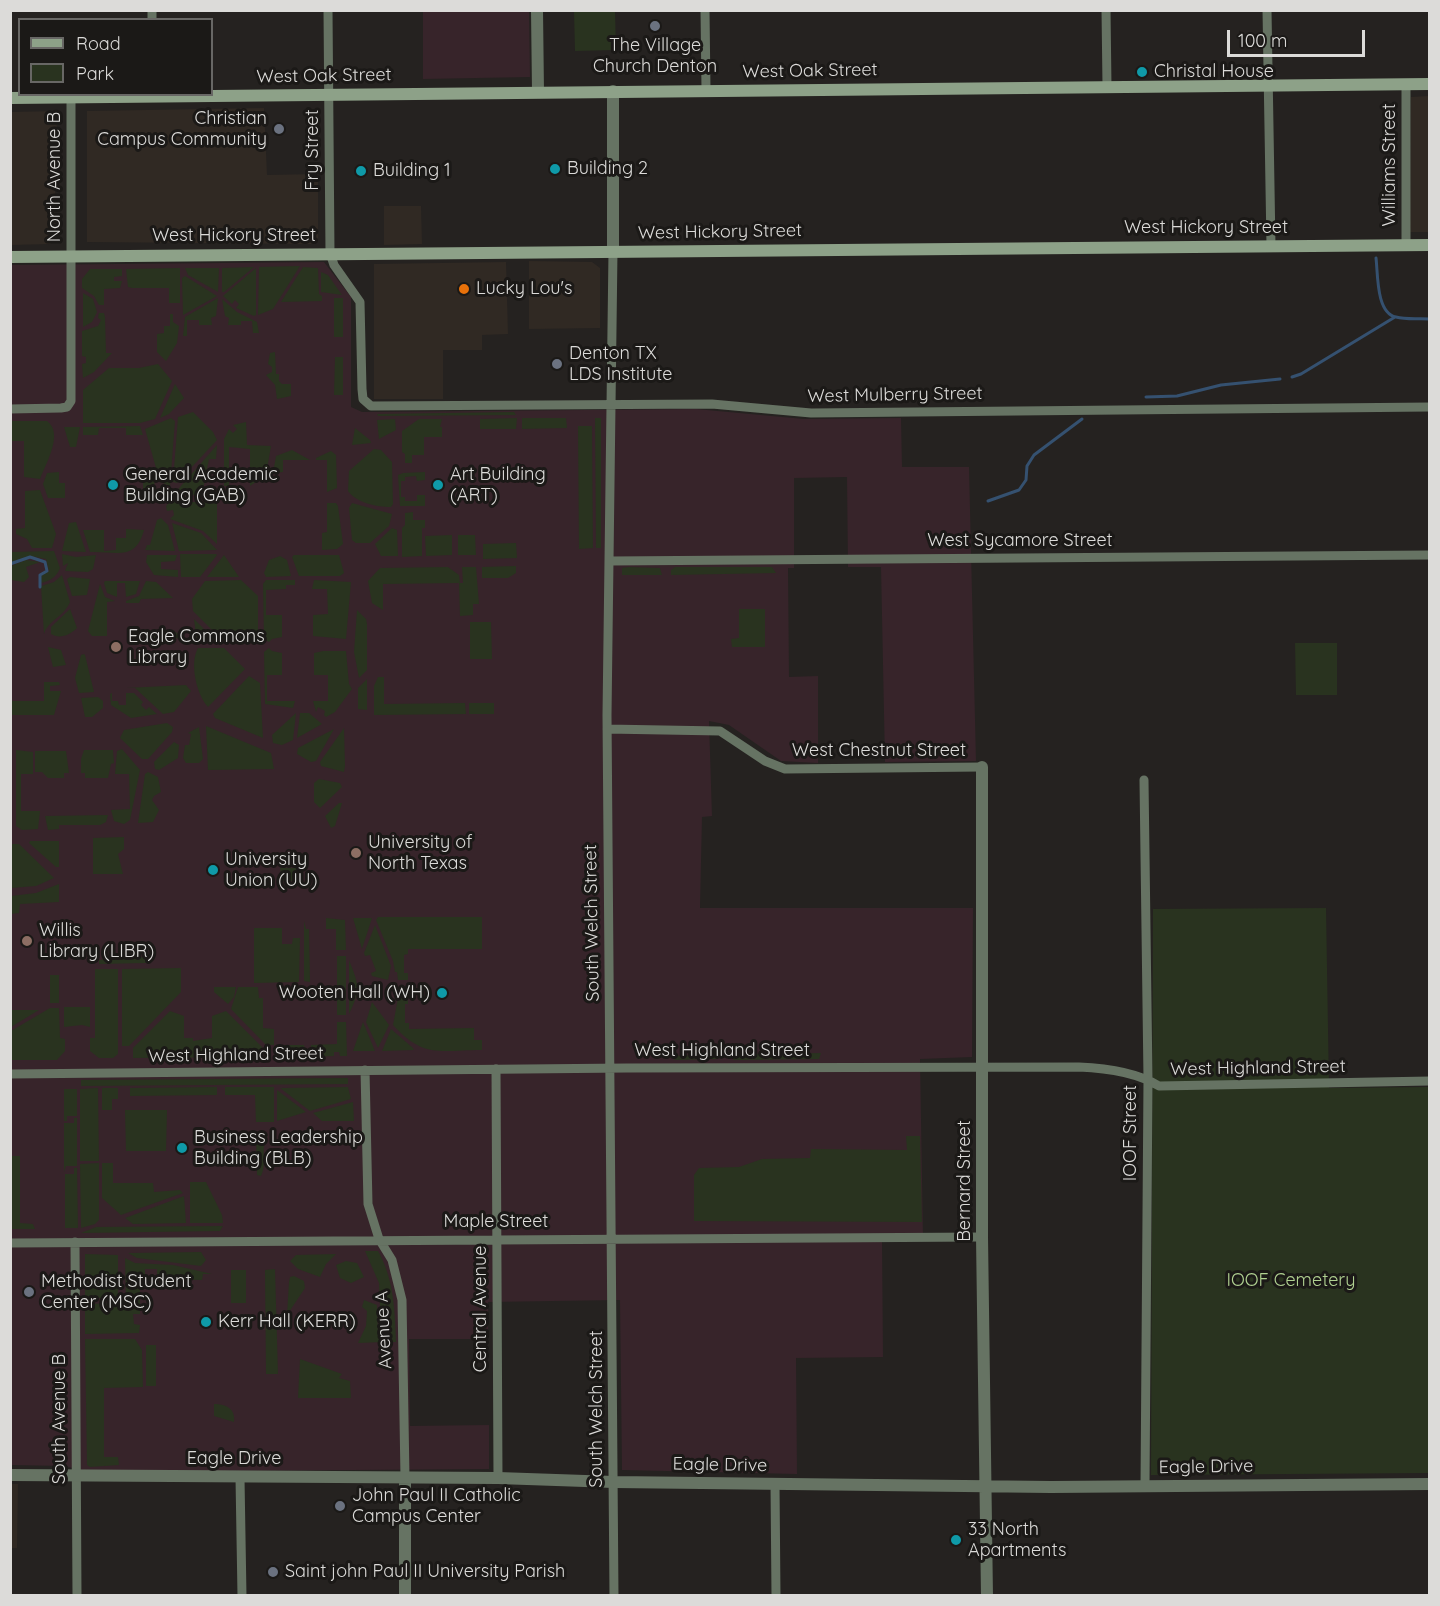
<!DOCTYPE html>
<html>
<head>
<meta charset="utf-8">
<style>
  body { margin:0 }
  #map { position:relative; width:1440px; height:1606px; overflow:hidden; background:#252220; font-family:Quicksand,sans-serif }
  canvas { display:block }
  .frame { position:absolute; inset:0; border:12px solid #dcdbd9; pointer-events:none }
  .legend { position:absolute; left:18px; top:18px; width:195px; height:78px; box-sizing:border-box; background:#1b1917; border:2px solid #686765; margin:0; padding:8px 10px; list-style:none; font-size:18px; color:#dcdbd9 }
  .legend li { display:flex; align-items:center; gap:12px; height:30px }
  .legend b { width:30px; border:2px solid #686765 }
  .scale { position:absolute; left:1227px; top:30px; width:138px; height:27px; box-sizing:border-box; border:3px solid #dcdbd9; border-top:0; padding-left:8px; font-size:18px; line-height:21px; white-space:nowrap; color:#dcdbd9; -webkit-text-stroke:4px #1b1917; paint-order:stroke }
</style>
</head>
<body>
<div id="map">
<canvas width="1440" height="1606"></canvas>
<div class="frame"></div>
<ul class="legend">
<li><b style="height:8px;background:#8da188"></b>Road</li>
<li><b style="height:16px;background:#29331f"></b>Park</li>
</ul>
<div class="scale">100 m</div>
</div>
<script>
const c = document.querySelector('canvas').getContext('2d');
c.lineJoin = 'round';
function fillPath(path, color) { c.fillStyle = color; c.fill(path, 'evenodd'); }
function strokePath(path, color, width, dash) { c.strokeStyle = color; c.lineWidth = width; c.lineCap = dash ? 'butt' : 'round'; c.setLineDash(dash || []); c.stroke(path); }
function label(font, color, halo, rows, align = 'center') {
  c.font = font + ' Quicksand,sans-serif'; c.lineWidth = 6; c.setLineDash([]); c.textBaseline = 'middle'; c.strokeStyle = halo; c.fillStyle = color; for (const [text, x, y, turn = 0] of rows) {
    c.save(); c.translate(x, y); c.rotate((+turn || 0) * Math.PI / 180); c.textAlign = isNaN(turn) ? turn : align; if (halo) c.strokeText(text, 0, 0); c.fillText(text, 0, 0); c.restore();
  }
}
fillPath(new Path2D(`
  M1429,96V232H1410L1411,97Z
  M264,108L267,175L318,174V239L312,244L87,242V111Z
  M57,111L54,241L50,244L11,245V112Z
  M384,206H421L422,244L384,245Z
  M529,261L592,262L600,268V328L529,329Z
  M506,262L508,334L482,335V350H443V399H374V264Z
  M10,1484H18L17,1548H11Z`), '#302923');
fillPath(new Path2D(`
  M423,11H529L530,77L423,79Z
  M324,262L351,297V407L362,412L696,409L804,419L901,418L902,467H969L976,761L885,762L881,567H848L847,477L794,478V568H788L789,677L818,676V763L781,761L729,725L709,721L712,816L702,817L700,908H973L972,1057L920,1059L923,1238H882L883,1357L796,1358L797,1474L622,1470L620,1300L488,1302V1339H409L410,1426L489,1425V1469L88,1472L65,1466L11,1465L10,265Z`), '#37242a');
fillPath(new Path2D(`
  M574,11H615L616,50L575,51Z
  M300,266L273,309L258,315L259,267Z
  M254,267L224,292H222V268Z
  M303,267L318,268L319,294L322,296V301L281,302Z
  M180,268V303H169V288H132L128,287L126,269Z
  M185,268H219L218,292L188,275Z
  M256,268V315L254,316L236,308L239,304L235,300L232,304L223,296Z
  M90,269H122V276L114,277V281H122L120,288L104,289V305H99L94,296L82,288V279Z
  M321,272L328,275L342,295L321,292Z
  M185,276L217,296L183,315L182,278Z
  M83,293L93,299L97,312L92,322L83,327Z
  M218,298L216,316L211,318L212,325H199V320H187V336H183L185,317Z
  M334,298H343V337H334Z
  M222,299L237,312L257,322L259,333H253L252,321H241V325H228L229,318L225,316Z
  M99,313H104L105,317L106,353H112L94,372L83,378L82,364L86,363V357L82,356V331L98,326L101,320L98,318Z
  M170,314H173V322L179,326L177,343L166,361L157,352V334L164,333V326H170Z
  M275,352L276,374H279V381L282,384H291V396L277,399L275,385L266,375L272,372V367L268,364L270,353Z
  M335,357H343V395H334Z
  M158,364L172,381L155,419L140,423H83V390L109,368H139Z
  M175,384L184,398L169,414L160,418Z
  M193,412L213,432L217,440L177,483L173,482L178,417Z
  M514,412L516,415L378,416L377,414Z
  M171,418L175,421L170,486L160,482L145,429Z
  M517,418L516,429H480V419Z
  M522,418H566L567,428L522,429Z
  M595,418H601V548H596Z
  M395,419L396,430L379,439L377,420Z
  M419,419H442L440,427H442V437H424V455H412V463H405V454L402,452V431Z
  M10,421H47C64,433 46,463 40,479L24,477V441H11Z
  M246,422L247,445L271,446L266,475L250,486V449L229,447V486H224V439L229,429L233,433L237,429L233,425Z
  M140,426L143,435H126V428H99L98,435H83V427Z
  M592,426L593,548L579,549L578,426Z
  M64,427H80L76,447H70Z
  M355,428L370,440L371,443L352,445Z
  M217,445L216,459H209L202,495H173Z
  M374,449L381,450L392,462L393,504L391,507C376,507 357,503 348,491L349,471Z
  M292,450L310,460H283V472L273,473L276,456Z
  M331,451L336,455L337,488L327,492V460H316V458Z
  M59,472V483H65V498H48L43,484L47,473Z
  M425,472V480L417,481L416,476L405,477V481H401V497H405V501H417V495H425V506H400L398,475L403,473Z
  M143,473L155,479L153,497H143Z
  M40,490L56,534L52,548H32L27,539L16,534V529L25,528V491Z
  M170,502H217V544L203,531L170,519L174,515L173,510L167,511L166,506Z
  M327,503H336L338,506L343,544L337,549L322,550V533L327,532Z
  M352,503L392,514L389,526L370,543H356L352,540L349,508Z
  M413,512V520H425V528H422V556L402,557V528L405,525V513Z
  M161,518L168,525L175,551L145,550L147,545H150L157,520Z
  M76,522L86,552L62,551L69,523Z
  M172,523L201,533L217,550L179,551Z
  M392,528L397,530L398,556H381L375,544Z
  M126,529L144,530C136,560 119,552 93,552H90L83,530H104V551L116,550V538H126Z
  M452,535V555L426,556L425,536Z
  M458,535H475L476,555H458Z
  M516,543L517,558L483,559V544Z
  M54,551L60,568C56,578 50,581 40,583V576L49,571L46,559L30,556L11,562V552Z
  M62,554L76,557L96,555L93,569L88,572L65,571L68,563L63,566Z
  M180,554H216L217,555L200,577H181Z
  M147,555H177L175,561L161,562V569L178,570V577L154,575L146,562Z
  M224,555L239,577H207Z
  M294,555H339L344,573L340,576H299L292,557Z
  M280,556L287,560L291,576L266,577L264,573L269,560Z
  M26,560L40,562L26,567L29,577L24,582L11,580V566Z
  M516,566V573L508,578H482V567Z
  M448,567L459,575L460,583H463L462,567H476L479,604H473V615L460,616L459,583L383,584V610L372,603L368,581L380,568Z
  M629,567L660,568L662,575H622V568Z
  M675,567H772L776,573L671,575V570Z
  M62,575L70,602C64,617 48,620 44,634L41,586L54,582Z
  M70,577L90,579L87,595L72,596L67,579Z
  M241,580L258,596V635L250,643H225L193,611L192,599L205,581Z
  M266,580H295V585H286V589L266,590V615H282V637L272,639L269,642L264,639L263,584Z
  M314,580L351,582L346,639L313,636V615L328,614L327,589H312Z
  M140,581L136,594L126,597L125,583H117V597L107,593L104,583L105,581Z
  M146,581L156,582L173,598L141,599L139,603H126V601L139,596Z
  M100,584L105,597L115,601L107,602V636H92L88,631Z
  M70,609L77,628C69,636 59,639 51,634V627Z
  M739,609H765V647H732L731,639L739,638Z
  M357,610L366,619L367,624V670L359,678L354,652Z
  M194,619L214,639L213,643L197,642Z
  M470,622H491L492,659H470Z
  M161,630H173L183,638L148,639L153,632Z
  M1295,643H1337V695H1296Z
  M48,647L61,650L66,665L53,667Z
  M198,648H224L245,669L208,707C197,695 189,664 198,648Z
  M269,648L272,651L282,653V675H267V701H295L293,708L265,704L264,652Z
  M323,651H346L349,684L352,689L335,712L326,717L324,715L325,711L318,707L316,712L313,701H328V675H314V653Z
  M84,654L85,655L94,692L79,693L75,678L81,655Z
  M249,676L260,683L263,738L215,718L213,714Z
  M378,677H384V704L465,703L466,714L374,715V686Z
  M367,679V710L358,709V688Z
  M44,682H59L60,685L50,686V691H61L54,715H11V701H44Z
  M186,685L191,691L174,712L163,714L135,688H126Z
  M112,693V701H118L119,705H126V693H134L143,702L141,705L146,710L149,707L157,714L131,718L111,705L110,694Z
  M98,697L103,701V708L92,717H85L81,698Z
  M469,703H494V714H469Z
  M296,713L293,740L282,745L273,743L272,735Z
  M300,713H309L322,724L297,738Z
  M167,723L173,727L172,732L148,759H142L120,738L124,730Z
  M206,726L271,753L274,769L208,770Z
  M199,727L203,759L199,763H186L183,758L185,745H189L191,734L188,733Z
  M344,728L345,766L344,772L321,766L320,762Z
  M334,729L316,761L311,762L297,754L298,748Z
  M174,742L179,745L178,758L159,770L155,769L154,762Z
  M122,749L140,770L130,820L124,824L114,821L111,810L130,809L129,774H115L117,751Z
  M16,750L33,752V774H21V811H40L38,829L22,830L16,826Z
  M84,750H113L114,763L111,764L108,778H85V773H81V759Z
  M35,751H66L69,773H64V778H48L42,772H35Z
  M148,772L158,777L161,792L154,796L152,800L159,810L153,822L138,823L145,774Z
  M319,779L340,783L342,787L320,808L314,802V783Z
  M339,803H342L335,826L331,828L325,816Z
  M108,815L106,822L100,825H59V829L48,830L45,816Z
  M124,837V849L118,854L123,874H93V838Z
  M30,841H59V867H56L29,843Z
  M11,844H19L54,878L36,886L11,888Z
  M280,868H300V881H283Z
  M59,884V902L20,904L19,913L11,914V896L36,893Z
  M1326,908L1329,1088L1429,1087V1473L1151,1475L1153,909Z
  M378,917H482V949H408V954L404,955V973H408V980H398L397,972H395L393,961L376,920Z
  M326,918L345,920L346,950H336V929H326Z
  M353,918H372L362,949Z
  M304,921L306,929H309L310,982L304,981Z
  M375,925L391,966L388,980L372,976L371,973L376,971L370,955L365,956L364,953Z
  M254,928H282V944H292L293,938H300L299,982L254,983Z
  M116,953H140L141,957H146V963L99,964V960L108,959V956H116Z
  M337,956H346V1015H337Z
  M349,960C359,985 361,990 349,1014Z
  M181,968V992L129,1046H122V969Z
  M95,969H118V1054L113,1058H99L90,1051V1038H95Z
  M50,975H59V1003H50Z
  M236,987L234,997L228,1004L214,992V987Z
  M238,987H258L259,998H263V1028L274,1029V1045H266L231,1009Z
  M398,998H408V1004H405V1023H409V1029L474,1028V1040H482V1050C440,1050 424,1059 393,1025Z
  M372,1002L389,1025L378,1048L366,1022Z
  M64,1007H90V1027L82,1025L64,1027Z
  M50,1008H59L60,1038L65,1039V1051L57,1060H11V1031Z
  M11,1010H39L11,1027Z
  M170,1011L184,1016V1038H193V1041L212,1038V1016L226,1011L262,1047V1057L133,1058V1048Z
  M337,1022H346L347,1056H340L339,1052H334V1056L310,1057L311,1045L337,1044Z
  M363,1022L375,1051H353Z
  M391,1029L413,1048L414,1050L382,1051Z
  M277,1045H304L306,1057H277Z
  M821,1053L819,1059L734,1060L729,1054H760L768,1057L778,1054Z
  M720,1054L717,1059L675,1060L672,1056Z
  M348,1078V1084L81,1086V1080Z
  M217,1087V1095L130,1096V1088Z
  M225,1087H274V1122H256L255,1095H225Z
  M348,1087L351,1099L310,1111L280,1088Z
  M98,1088L99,1161H80V1089Z
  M102,1088H118V1099H112V1110H102Z
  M64,1089H77V1116H67V1121H64Z
  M277,1090L306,1112L277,1121Z
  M353,1102L354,1121H322L313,1113Z
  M125,1110H167L166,1151H126Z
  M74,1118H77V1166H66L64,1172V1123H74Z
  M268,1135C259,1152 268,1161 261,1176L257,1175L256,1136Z
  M906,1136H920L922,1222L694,1221V1175L699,1168L739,1167L762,1159L810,1158L811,1149L907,1150Z
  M11,1156H20V1223L33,1224L35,1229H11Z
  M99,1163V1220L95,1224L81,1228L80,1164Z
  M102,1163H113V1183H153L154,1192L180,1190L183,1193L121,1215L102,1198Z
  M74,1168H77L78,1228H65V1174H74Z
  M190,1182H206L222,1215L223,1223H190Z
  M184,1196L186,1223L133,1224L125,1218Z
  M223,1226L220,1231L81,1233L96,1227Z
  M365,1251H378C394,1279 395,1311 396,1342H388L381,1326L379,1283Z
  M201,1252L206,1260L201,1266L137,1258L128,1253Z
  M85,1254L118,1255V1298H85Z
  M336,1254L326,1264L320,1277L298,1269L290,1261L296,1255Z
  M125,1258L135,1263L173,1265L212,1274H203L202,1280L157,1279V1269H145V1279L140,1280V1314H133L134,1324L140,1325L139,1333L85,1334V1304L126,1303Z
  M346,1261L357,1263L364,1277L351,1283L340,1278L336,1265Z
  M275,1269L278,1374H266L265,1270Z
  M231,1270H246V1303H231Z
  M294,1276L304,1281L305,1288L287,1315L289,1282L290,1277Z
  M364,1300L377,1305L378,1330L384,1342L358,1343L366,1326L367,1311L362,1307Z
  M85,1339H135L142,1350L143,1387L104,1388V1457H118L119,1465L90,1467L87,1465Z
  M146,1345H156V1386H146Z
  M300,1359L342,1374L339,1378L350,1381L351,1398H298Z
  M214,1404C226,1404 236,1409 234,1422L214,1416Z`), '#29331f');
strokePath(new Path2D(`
  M1376,258C1378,274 1376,313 1396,317C1407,320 1419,318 1430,319
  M1292,377L1301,374L1395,317
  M1146,397L1177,396L1221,385L1280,379
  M988,501L1019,490L1026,480L1027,466L1034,455L1082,419
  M10,564L30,557L45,562L47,571L40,575V587`), '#355170', 3);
strokePath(new Path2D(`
  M152,10V20
  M328,10L330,253L334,265L360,302L362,389L363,399L371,406L712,404L811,413L1430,407
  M705,10L706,90
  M1106,10L1107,86
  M1267,10L1271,246
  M1406,84V245
  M613,251L607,715L614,1596
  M10,409L61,408L67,407L71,401V97
  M610,561L1430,555
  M607,729L720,731L765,761L785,769L982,767
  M1144,780L1148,1079L1145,1486
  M496,1069L498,1478
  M365,1070L368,1204L379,1239L392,1260L402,1300L405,1478
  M10,1074L627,1068L1079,1067C1105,1068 1136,1072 1159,1086L1430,1081
  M75,1242L77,1596
  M10,1243L982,1237
  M240,1478L242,1596
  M775,1484L776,1596`), '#667363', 9);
strokePath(new Path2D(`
  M537,10L538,92
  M613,91V251
  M982,767V1237L987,1596
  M10,1475L498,1478L614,1482L1051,1487L1430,1484
  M405,1478V1596`), '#667363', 12);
strokePath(new Path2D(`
  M10,98L1430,84
  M10,257L1430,245`), '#8da188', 12);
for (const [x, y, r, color] of [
  [655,26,6,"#6b7280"],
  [1142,72,6,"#0f9aa8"],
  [279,129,6,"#6b7280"],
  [555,169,6,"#0f9aa8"],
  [361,171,6,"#0f9aa8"],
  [464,289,6,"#e8710a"],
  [557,364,6,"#6b7280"],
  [113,485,6,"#0f9aa8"],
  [438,485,6,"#0f9aa8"],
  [116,647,6,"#8d6e63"],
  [356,853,6,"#8d6e63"],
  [213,870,6,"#0f9aa8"],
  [27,941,6,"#8d6e63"],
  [442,993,6,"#0f9aa8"],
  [182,1148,6,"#0f9aa8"],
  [29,1292,6,"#6b7280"],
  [206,1322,6,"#0f9aa8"],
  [340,1506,6,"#6b7280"],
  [956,1540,6,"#0f9aa8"],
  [273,1572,6,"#6b7280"]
]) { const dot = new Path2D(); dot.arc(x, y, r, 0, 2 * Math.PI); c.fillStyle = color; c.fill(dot); strokePath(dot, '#1b1917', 2); }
label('18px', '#dcdbd9', '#1b1917', [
  ["The Village",655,46,"center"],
  ["Church Denton",655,67,"center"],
  ["Christal House",1154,72],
  ["Christian",267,119,"right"],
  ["Campus Community",267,140,"right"],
  ["Building 2",567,169],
  ["Building 1",373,171],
  ["Lucky Lou's",476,289],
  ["Denton TX",569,354],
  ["LDS Institute",569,375],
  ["General Academic",125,475],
  ["Building (GAB)",125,496],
  ["Art Building",450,475],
  ["(ART)",450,496],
  ["Eagle Commons",128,637],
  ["Library",128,658],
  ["University of",368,843],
  ["North Texas",368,864],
  ["University",225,860],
  ["Union (UU)",225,881],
  ["Willis",39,931],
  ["Library (LIBR)",39,952],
  ["Wooten Hall (WH)",430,993,"right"],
  ["Business Leadership",194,1138],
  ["Building (BLB)",194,1159],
  ["Methodist Student",41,1282],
  ["Center (MSC)",41,1303],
  ["Kerr Hall (KERR)",218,1322],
  ["John Paul II Catholic",352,1496],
  ["Campus Center",352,1517],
  ["33 North",968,1530],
  ["Apartments",968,1551],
  ["Saint john Paul II University Parish",285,1572]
], 'left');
label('18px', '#dcdbd9', '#1b1917', [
  ["West Oak Street",810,71,-1],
  ["West Oak Street",324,76,-1],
  ["Fry Street",313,150,-90],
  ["Williams Street",1390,165,-90],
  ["North Avenue B",55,177,-90],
  ["West Hickory Street",1206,228],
  ["West Hickory Street",720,232,-1],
  ["West Hickory Street",234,236],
  ["West Mulberry Street",895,395,-1],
  ["West Sycamore Street",1020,541],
  ["West Chestnut Street",879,751],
  ["South Welch Street",592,923,-91],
  ["West Highland Street",722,1051],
  ["West Highland Street",236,1055,-1],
  ["West Highland Street",1258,1068,-1],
  ["IOOF Street",1131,1133,-90],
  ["Bernard Street",965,1181,-90],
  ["Maple Street",496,1222],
  ["Central Avenue",481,1309,-90],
  ["Avenue A",384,1330,-93],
  ["South Welch Street",597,1409,-90],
  ["South Avenue B",60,1419,-90],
  ["Eagle Drive",234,1459],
  ["Eagle Drive",720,1465,1],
  ["Eagle Drive",1206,1467,-1]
]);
label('18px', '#b0d191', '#1b1917', [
  ["IOOF Cemetery",1291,1281]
]);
</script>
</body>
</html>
